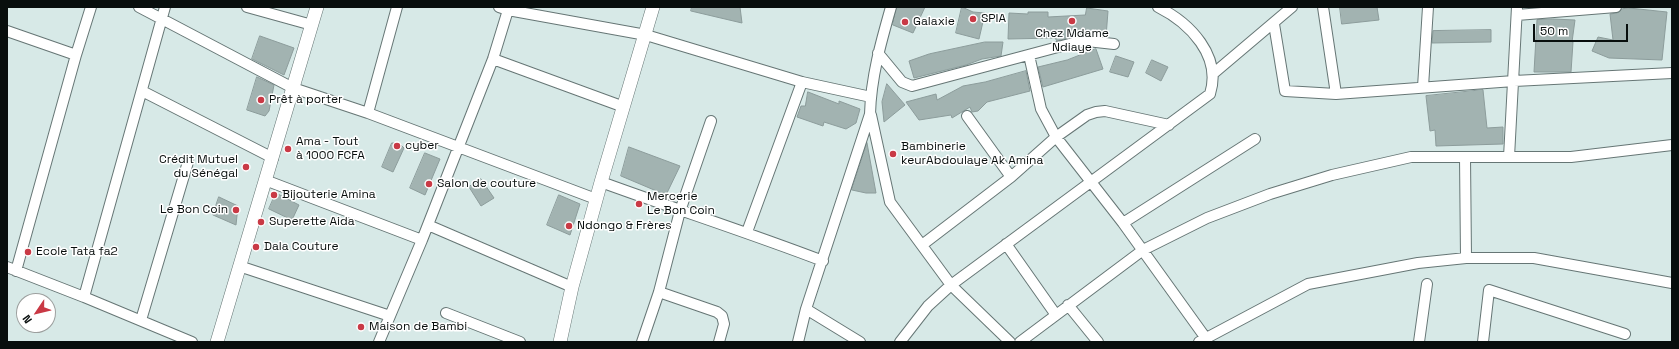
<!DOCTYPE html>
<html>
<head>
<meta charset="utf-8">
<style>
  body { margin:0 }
  #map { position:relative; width:1679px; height:349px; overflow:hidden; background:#d7e9e7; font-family:"Space Grotesk",sans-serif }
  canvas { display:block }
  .frame { position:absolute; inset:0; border:8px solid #080e0d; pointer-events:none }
  .north { position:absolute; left:16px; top:293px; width:40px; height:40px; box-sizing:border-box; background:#fff; border:1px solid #9c9f9e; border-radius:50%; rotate:235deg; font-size:11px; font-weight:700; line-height:16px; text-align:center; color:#080e0d }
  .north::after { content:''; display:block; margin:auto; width:14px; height:18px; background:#c93945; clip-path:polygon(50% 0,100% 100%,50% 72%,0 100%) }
  .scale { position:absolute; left:1533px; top:24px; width:95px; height:18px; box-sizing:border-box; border:2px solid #080e0d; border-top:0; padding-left:5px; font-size:12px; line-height:14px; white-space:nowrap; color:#080e0d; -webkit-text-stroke:3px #fff; paint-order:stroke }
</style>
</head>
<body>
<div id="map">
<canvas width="1679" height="349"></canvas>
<div class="frame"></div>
<div class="north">N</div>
<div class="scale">50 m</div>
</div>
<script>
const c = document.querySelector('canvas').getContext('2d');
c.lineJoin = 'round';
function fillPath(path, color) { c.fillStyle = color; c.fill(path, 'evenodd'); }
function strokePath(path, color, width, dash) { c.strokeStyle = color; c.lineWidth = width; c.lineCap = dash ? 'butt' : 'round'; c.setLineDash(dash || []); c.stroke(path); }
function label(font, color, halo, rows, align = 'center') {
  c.font = font + ' "Space Grotesk",sans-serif'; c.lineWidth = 3; c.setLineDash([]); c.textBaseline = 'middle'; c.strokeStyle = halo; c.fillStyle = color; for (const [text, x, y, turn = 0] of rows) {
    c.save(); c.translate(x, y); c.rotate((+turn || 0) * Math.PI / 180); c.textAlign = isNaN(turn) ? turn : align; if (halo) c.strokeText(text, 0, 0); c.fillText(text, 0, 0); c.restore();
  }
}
const building = new Path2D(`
  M692,7H740L742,23L691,11Z
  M897,7H925L913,33L893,25Z
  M962,7L973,12L985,13L979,39L956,33Z
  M1340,7H1377L1379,20L1342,24Z
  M1087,8L1108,11L1106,37L1088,35H1068V38L1057,41L1055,38L1008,39L1009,13L1028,14V12H1048V17L1085,15Z
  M1629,8L1667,12L1662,60L1609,58L1592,51L1598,37L1613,40L1610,14L1617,13L1622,9Z
  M1553,19L1575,20L1572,42H1573L1571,72H1534L1537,20Z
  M1491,30V42L1432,43L1433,31Z
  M260,36L294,48L284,75L252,59Z
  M985,42H1003L1001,56L982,59L966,65L914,78L909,61L929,54Z
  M1096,49L1103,69L1043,87L1038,67L1067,60Z
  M1116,56L1134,62L1128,77L1110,72Z
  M1152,60L1168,67L1161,81L1146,73Z
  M1026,71L1030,91L987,102L978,111L972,112L970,107L952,118L951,115L919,120L906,102L936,94L937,100L963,86L985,82Z
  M257,77L274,85L269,111L265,116L247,110Z
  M887,84L905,105L884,122L882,102Z
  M1483,90L1487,128L1503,127V144L1436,146L1435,130L1430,131L1426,96Z
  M808,92L839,104V101L860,109L856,123L846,129L824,122L823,126L797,117L801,106H805Z
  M392,143H399L404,148L393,172L382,167Z
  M867,143L876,193H866L852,190Z
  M629,147L680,166L666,195L621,176Z
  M425,153L440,159L425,195L410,188Z
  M481,179L494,198L481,206L469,187Z
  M276,193L299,205L292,220L269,209Z
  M559,195L580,204L570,235L547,225Z
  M219,197L238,206L236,225L213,215Z`);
fillPath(building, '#a2b3b1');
strokePath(building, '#8c9c9b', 1);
const minor = new Path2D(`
  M139,7L293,88L368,113L596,199
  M247,7L312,25
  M499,7L508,10L646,35L802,82L871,97
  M1323,7L1336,94
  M1517,15L1616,7
  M1274,24L1285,91L1336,94L1514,81L1672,73
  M7,31L76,55
  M878,53L902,82L912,86L1073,43L1087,41L1114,44
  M1029,55L1041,109L1056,137L1123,223L1205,337
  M493,59L624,107
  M1214,73L1292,7
  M1423,87L1428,7
  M142,91L273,158
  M368,113L397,7
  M871,115L890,202L951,285L1010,342
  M967,116L1011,177
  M1465,157L1466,258
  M1509,157L1517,7
  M265,180L422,240
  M601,182C675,209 750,233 823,261
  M1123,223L1255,139
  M428,225L572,287
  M747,232L802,82
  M1006,244L1056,315
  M922,245L1011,177L1056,137L1087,115L1096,112L1105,111L1169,125
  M239,266L390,316
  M7,267L84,297L192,342
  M16,271L76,55L91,7
  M659,292L717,312L722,316L724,324L719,342
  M84,297L165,7
  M1068,305L1098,342
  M806,309L860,342
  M446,313L520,342
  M141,320L188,162
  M379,342L422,240L493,59L508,10
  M642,342L659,292L680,211L711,121
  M798,342L806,309L870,114C871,77 881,42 891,7
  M900,342L928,306L951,285L1210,94C1222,56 1190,23 1158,7
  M1020,342L1143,250L1207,218L1270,194L1332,175L1411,157H1571L1672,145
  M1199,342L1308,284L1418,263L1466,258H1534L1672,283
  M1419,342L1427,284
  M1483,342L1489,290L1625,334`);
const tertiary = new Path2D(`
  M217,342L317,7
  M560,342L572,287L601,182L653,7`);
strokePath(minor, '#667675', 12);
strokePath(tertiary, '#667675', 14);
strokePath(minor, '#fff', 10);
strokePath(tertiary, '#fff', 13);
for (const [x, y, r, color] of [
  [973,19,4,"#c93945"],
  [1072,21,4,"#c93945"],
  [905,22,4,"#c93945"],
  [261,100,4,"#c93945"],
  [397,146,4,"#c93945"],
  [288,149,4,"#c93945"],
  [893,154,4,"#c93945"],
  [246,167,4,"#c93945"],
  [429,184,4,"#c93945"],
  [274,195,4,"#c93945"],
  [639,204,4,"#c93945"],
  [236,210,4,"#c93945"],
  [261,222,4,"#c93945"],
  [569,226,4,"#c93945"],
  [256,247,4,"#c93945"],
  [28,252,4,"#c93945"],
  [361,327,4,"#c93945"]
]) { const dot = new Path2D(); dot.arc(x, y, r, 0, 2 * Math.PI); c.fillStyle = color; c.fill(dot); strokePath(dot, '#fff', 1.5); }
label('12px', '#080e0d', '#fff', [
  ["SPIA",981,19],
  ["Galaxie",913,22],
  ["Chez Mdame",1072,34,"center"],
  ["Ndiaye",1072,48,"center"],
  ["Prêt à porter",269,100],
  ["Ama - Tout",296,142],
  ["à 1000 FCFA",296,156],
  ["cyber",405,146],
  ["Bambinerie",901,147],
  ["keurAbdoulaye Ak Amina",901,161],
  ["Crédit Mutuel",238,160,"right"],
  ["du Sénégal",238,174,"right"],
  ["Salon de couture",437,184],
  ["Bijouterie Amina",282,195],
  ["Mercerie",647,197],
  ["Le Bon Coin",647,211],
  ["Le Bon Coin",228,210,"right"],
  ["Superette Aida",269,222],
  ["Ndongo & Frères",577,226],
  ["Dala Couture",264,247],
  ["Ecole Tata fa2",36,252],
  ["Maison de Bambi",369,327]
], 'left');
</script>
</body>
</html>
